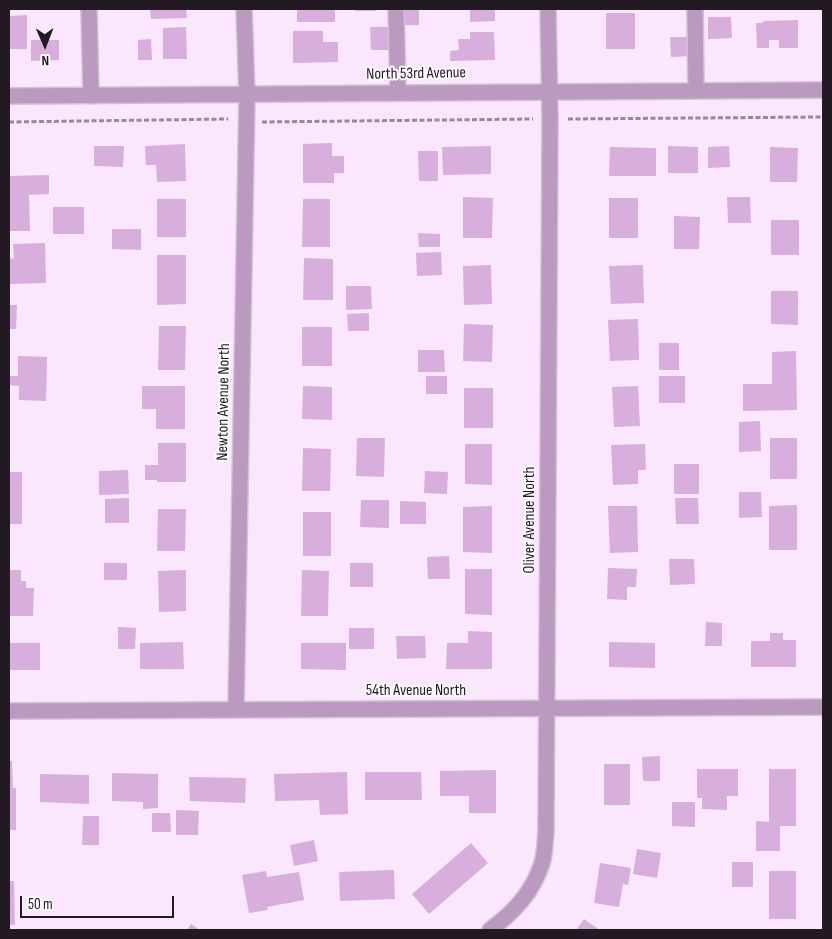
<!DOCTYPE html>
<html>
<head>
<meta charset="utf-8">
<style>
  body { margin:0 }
  #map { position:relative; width:832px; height:939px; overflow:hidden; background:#fae7fd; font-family:"Sofia Sans Condensed",sans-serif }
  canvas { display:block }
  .frame { position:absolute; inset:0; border:10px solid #221923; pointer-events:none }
  .north { position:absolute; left:20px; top:20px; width:50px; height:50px; -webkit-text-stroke:4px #fef9ff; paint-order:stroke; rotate:179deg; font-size:14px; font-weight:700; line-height:20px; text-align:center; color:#221923 }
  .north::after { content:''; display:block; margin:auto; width:18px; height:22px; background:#221923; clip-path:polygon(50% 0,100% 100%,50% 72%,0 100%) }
  .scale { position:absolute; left:20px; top:896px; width:154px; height:22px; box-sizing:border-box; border:2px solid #221923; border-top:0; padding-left:6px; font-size:15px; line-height:18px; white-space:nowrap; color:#221923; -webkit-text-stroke:4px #fef9ff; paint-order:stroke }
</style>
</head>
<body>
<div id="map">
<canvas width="832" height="939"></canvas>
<div class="frame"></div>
<div class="north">N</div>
<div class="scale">50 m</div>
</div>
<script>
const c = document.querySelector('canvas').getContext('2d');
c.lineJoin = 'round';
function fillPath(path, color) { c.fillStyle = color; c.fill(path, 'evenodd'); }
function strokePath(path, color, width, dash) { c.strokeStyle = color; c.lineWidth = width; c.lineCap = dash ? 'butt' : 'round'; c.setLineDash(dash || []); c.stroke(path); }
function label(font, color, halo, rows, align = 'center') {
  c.font = font + ' "Sofia Sans Condensed",sans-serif'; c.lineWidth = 4; c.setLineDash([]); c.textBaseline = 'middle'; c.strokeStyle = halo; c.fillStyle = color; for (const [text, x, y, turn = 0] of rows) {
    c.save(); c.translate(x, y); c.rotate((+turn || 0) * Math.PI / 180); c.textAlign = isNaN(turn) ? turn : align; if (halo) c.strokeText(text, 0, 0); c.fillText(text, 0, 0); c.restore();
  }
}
fillPath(new Path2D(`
  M150,9H186L187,18L151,19Z
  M297,9H335V22H297Z
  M355,9H376V11H355Z
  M402,9H419V25H403Z
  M470,9H495V21L470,22Z
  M606,13H635V49H606Z
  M27,15V49H9V16Z
  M708,17H731L732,38L708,39Z
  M798,20V48H779V40H769V48H757L756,23H763V21Z
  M186,27L187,59H163V28Z
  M370,27H390V50H371Z
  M293,31H323V42H338V62L293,63Z
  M470,32H494L495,60L450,61V51L459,50L458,39H470Z
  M670,37H691V56L671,57Z
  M151,39L152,60H138V40Z
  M31,40H59V60L31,61Z
  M332,143V156H344V173H334V183H303V144Z
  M185,144L186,181L157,182L156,165H146L145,146Z
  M94,146H124L123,167L94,166Z
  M491,146V174L443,175L442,147Z
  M668,146L698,147V173H668Z
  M729,146L730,167L708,168V147Z
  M610,147L656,148V176H609Z
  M770,147L798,148L797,182H770Z
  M418,151H438V181H419Z
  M49,175V194L29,195L30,231H9V176Z
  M463,197L493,198L492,238H463Z
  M727,197H750L751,223H728Z
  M609,198H638V238H609Z
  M157,199H186V237H157Z
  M303,199H330V247H302Z
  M53,207H84V234H53Z
  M674,216L700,217L699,249H674Z
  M771,220H799V255H771Z
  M112,229H141V250L112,249Z
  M418,233L440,234V247H419Z
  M45,243L46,283L9,284V259L14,258L13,244Z
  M441,252L442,275L417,276L416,253Z
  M157,255H186V304L157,305Z
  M304,258L333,259V300H303Z
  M491,265L492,304L464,305L463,266Z
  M643,265L644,303L611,304L609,266Z
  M346,286H371L372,309L346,310Z
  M771,291H798V325L771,324Z
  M9,305H17L16,329H9Z
  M369,313V331H348L347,314Z
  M638,319L639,360L610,361L608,320Z
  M464,324L493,325L492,362L463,361Z
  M159,326H186L185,370H158Z
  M302,327H332V366H302Z
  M659,343H679V370H659Z
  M418,350H444L445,372H418Z
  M796,351L797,410L743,411V384H772V352Z
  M18,356L47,357L46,401L19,400V386L10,385V376H18Z
  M426,376H447V394H426Z
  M659,376H685V403H659Z
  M142,386H185V429H156V409H142Z
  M303,386L332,387V420L302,419Z
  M638,386L640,426L614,427L612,387Z
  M464,388H493V428H464Z
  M760,421L761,451L739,452V422Z
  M357,438H385L384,477L356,476Z
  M770,438H797V479H770Z
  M158,443H186V482H157V480H145V465H158Z
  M465,444H492V485L465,484Z
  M645,444L646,470H638V484L613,485L611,445Z
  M303,448L331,449L330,491H302Z
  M674,464H699V494H674Z
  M128,470L129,494L99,495V471Z
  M425,471L448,472L447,494L424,493Z
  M9,472H22V524H9Z
  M739,492H761L762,517L739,518Z
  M129,498V523H105V499Z
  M675,498H698L699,524H676Z
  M361,500H389V528L360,527Z
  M400,501L426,502V524H400Z
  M797,505V550H769V506Z
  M492,506V553L463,552V507Z
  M608,506H637L638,552L610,553Z
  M158,509H186L185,551H157Z
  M303,512H331V556H303Z
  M449,556L450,579H428L427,557Z
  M669,559H694L695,584L670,585Z
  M104,563H127V580H104Z
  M350,563H373V587H350Z
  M608,568L637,569L636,587H627V600L607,599Z
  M465,569H492V615L465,614Z
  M9,570H21V581H26V588H34L33,616H9Z
  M186,570V611L159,612L158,571Z
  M302,570L329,571L328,616H301Z
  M706,622L722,623V646H705Z
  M118,627L136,628L135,649H118Z
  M349,628H374V649H349Z
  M468,631L492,632V669H446L447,643H468Z
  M770,633H783V640H796V667H751V641H770Z
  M396,636H425L426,658L397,659Z
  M183,642L184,669H140V643Z
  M609,642L655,643V668L609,667Z
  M9,643H40V670H9Z
  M301,643H346V670L301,669Z
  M660,756V781H643L642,757Z
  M9,761H12L13,788H16V830H9Z
  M604,764H630V805H604Z
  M697,769H738V796H727V810L702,809V798H697Z
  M769,769H796V826H780V851H756V821L769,822Z
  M496,770V813H469V796H440V771Z
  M347,772L348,814L320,815L319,800L275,801L274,774Z
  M365,772H421L422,800H365Z
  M112,773L158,774V808L143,809V802L112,801Z
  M40,774L89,775V804L40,802Z
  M189,777L246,778L245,803L190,801Z
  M672,802H695V827L672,826Z
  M176,810L199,811L198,835H176Z
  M152,813H170L171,832H152Z
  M83,816H99V845H82Z
  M314,840L318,861L294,866L290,845Z
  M471,843L488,863L429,914L412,894Z
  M637,849L661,853L657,878L633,874Z
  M732,862H753V887H732Z
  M600,863L631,868L628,885L623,884L619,907L594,903Z
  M394,870L395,899L340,901L339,872Z
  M266,871L267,877L299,872L304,900L267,907L268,910L249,913L242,875Z
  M769,871H796V919H769Z
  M9,881H14L15,925H9Z
  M584,919L600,930H576Z
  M191,924L200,930H187Z`), '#d7aedc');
const minor = new Path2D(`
  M89,9L91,96
  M396,9L398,92
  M695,9L696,91
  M9,96L823,90
  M236,710L247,95L244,9
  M9,711L823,707
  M490,930C514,912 533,892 542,863C545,853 545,842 546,832L550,119L548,9`);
strokePath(minor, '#d3c2d6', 18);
strokePath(new Path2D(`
  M568,119L823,117
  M9,122L228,119
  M262,122L533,119`), '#98899a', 3, [5, 2.5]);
strokePath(minor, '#ba9abe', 15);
label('16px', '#221923', '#fef9ff', [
  ["North 53rd Avenue",416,74,-1],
  ["Newton Avenue North",224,402,-89],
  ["Oliver Avenue North",530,520,-90],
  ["54th Avenue North",416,691]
]);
</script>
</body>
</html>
